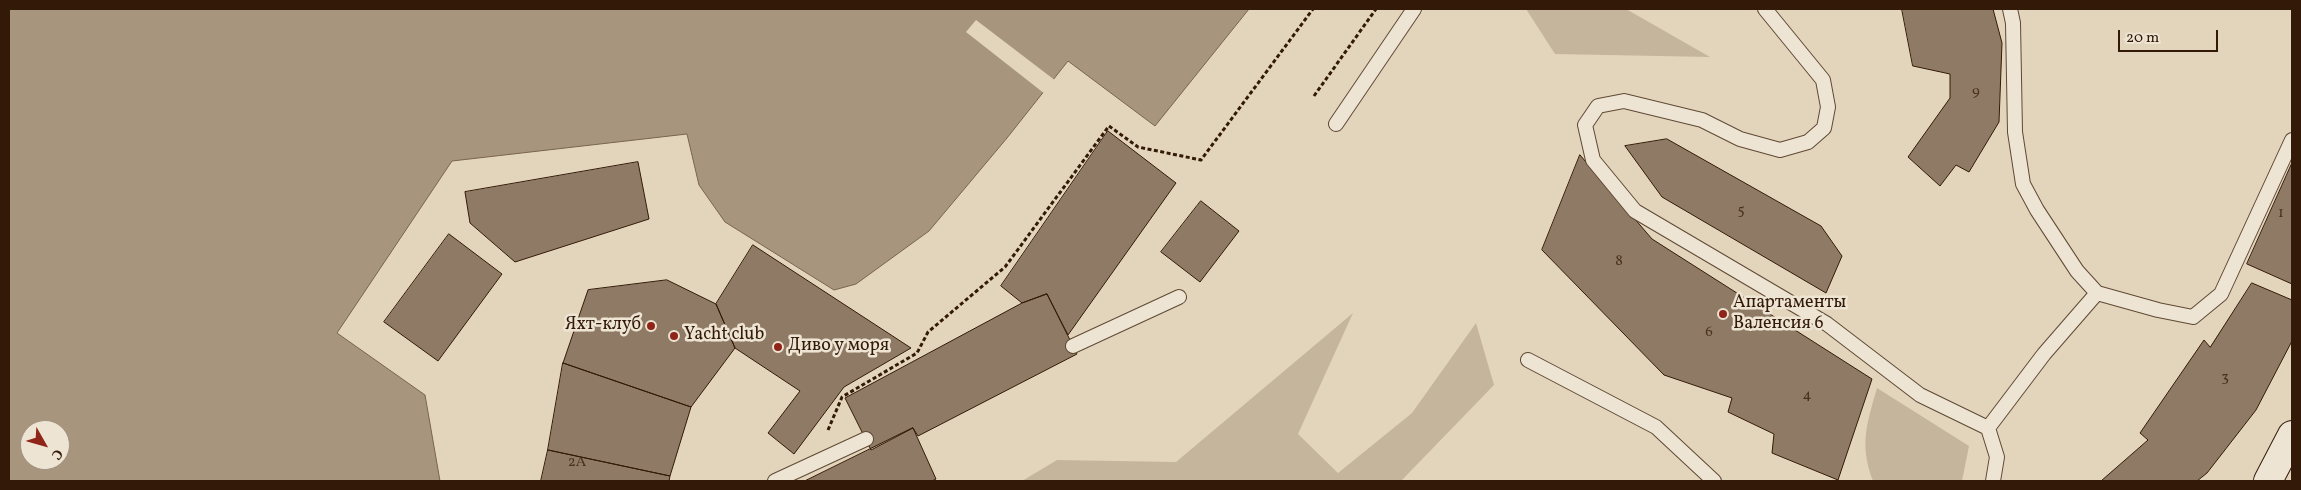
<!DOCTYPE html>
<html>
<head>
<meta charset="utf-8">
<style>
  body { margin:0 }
  #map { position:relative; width:2301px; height:490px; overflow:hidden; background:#e3d5bb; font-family:Vollkorn,serif }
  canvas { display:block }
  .frame { position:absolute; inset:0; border:10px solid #331a08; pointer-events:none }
  .north { position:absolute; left:20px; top:420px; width:50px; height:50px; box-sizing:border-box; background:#ede4d3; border:1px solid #a39382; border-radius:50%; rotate:128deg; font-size:14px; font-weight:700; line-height:20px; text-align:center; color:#331a08 }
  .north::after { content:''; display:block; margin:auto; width:18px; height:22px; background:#8f2418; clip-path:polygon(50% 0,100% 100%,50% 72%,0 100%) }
  .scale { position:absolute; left:2118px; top:30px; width:100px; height:22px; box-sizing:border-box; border:2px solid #331a08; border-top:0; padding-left:6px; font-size:15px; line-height:18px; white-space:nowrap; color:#331a08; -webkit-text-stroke:4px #ede4d3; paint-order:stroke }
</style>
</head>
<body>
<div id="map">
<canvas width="2301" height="490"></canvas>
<div class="frame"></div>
<div class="north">С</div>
<div class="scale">20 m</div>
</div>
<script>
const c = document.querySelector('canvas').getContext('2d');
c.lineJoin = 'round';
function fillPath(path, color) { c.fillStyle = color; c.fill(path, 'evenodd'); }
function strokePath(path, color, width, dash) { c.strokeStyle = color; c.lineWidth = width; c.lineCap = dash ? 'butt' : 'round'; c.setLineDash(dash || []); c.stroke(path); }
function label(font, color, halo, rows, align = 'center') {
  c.font = font + ' Vollkorn,serif'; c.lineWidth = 5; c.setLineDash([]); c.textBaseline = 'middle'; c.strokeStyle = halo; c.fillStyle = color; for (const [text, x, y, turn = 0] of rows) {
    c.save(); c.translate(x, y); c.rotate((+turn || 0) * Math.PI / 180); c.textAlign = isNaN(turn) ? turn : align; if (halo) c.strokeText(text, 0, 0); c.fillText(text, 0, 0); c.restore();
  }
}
fillPath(new Path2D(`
  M1526,9H1626L1710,57L1555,54Z
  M1353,313L1298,434L1338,473L1412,413L1476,323L1494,385L1401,481H1022L1057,460L1176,462Z
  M1877,388L1969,446L1962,481H1873C1859,445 1867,423 1877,388Z`), '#c5b59d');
const water = new Path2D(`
  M9,9H1249L1155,126L1068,61L1007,138L929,231L856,284L834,290L725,222L699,185L687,134L452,161L337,333L425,395L440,481H9ZM30,430H60V460H30Z`);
fillPath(water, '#a7957e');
strokePath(water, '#79644f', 1);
fillPath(new Path2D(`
  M976,20L1056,81L1045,94L966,32Z`), '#e3d5bb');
const building = new Path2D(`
  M1902,9H1993L2002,43L1999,122L1969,172L1956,165L1940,186L1908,157L1950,98V74L1913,66Z
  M1108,131L1176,183L1068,335L1047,294L1022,303L1001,286Z
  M1667,139L1821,226L1842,256L1826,293L1662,197L1625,146Z
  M1580,155L1652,239L1872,379L1838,480L1772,453L1774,434L1728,412L1732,398L1664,375L1542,250Z
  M638,162L649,219L515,262L470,223L465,192Z
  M2292,163V284L2247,264Z
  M1201,201L1239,231L1200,282L1161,252Z
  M449,234L502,274L438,361L384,322Z
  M753,245L911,348L844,387L794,454L768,433L800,391L735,348L716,304Z
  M667,280L716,304L735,348L691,407L563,363L588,290Z
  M2252,283L2292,300V341L2256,410L2207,473L2197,481H2101L2148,440L2140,433L2204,340L2210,347Z
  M1047,294L1077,354L918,436L913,428L871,450L845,398L1022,303Z
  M563,363L691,407L670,476L548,450Z
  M913,428L936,479L932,481H805Z
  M548,450L670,476L669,481H541Z`);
fillPath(building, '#8f7b65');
strokePath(building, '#331a08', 1);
const service = new Path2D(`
  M1765,9L1823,80L1828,107L1824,128L1808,142L1780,150L1740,139L1702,120L1624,101L1598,106L1585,125L1593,160L1635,211L1827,324L1920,395L1988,428L1997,457L1993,481
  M2010,9L2013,23L2015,132L2023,184L2037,210L2077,271L2097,293
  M1336,124L1414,9
  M1073,346L1179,297
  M1528,360L1656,427L1714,481
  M1988,428L2044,354L2097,293L2158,310L2193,317L2221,294L2292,140
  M775,481L866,439`);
const secondary = new Path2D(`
  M2268,481L2292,435`);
strokePath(service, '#5f4935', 16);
strokePath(secondary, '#331a08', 30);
strokePath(new Path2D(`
  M1314,96L1376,9
  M828,430L842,397L917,353L928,332L1005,267L1109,126L1138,147L1201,160L1313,9`), '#331a08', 3, [4, 2.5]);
strokePath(service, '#ede4d3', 14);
strokePath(secondary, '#ede4d3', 28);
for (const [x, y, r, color] of [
  [1723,314,5,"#8f2418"],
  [651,326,5,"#8f2418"],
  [674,336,5,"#8f2418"],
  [778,347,5,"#8f2418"]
]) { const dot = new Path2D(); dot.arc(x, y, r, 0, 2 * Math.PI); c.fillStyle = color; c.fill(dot); strokePath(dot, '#ede4d3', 2); }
label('15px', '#4a321f', null, [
  ["9",1976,92],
  ["5",1741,211],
  ["1",2281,214],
  ["8",1619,262],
  ["6",1709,333],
  ["3",2225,378],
  ["4",1807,396],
  ["2А",577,463]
]);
label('18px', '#331a08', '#ede4d3', [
  ["Апартаменты",1733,304],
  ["Валенсия 6",1733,325],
  ["Яхт-клуб",641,326,"right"],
  ["Yacht club",684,336],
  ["Диво у моря",788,347]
], 'left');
</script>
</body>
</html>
